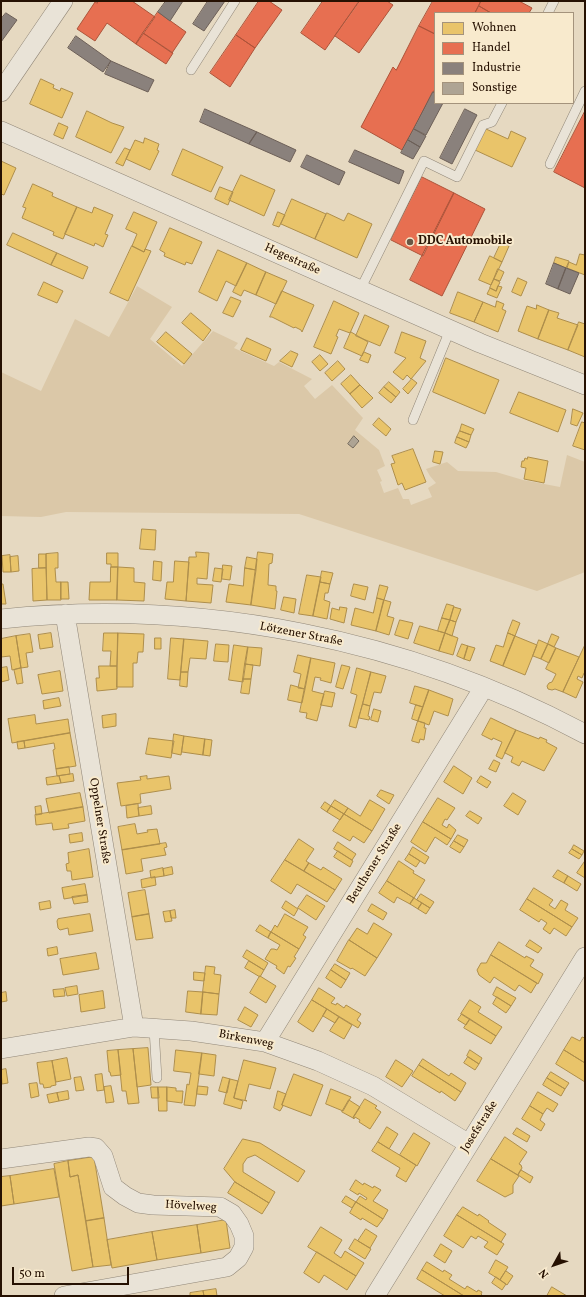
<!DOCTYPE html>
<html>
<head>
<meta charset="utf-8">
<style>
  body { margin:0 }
  #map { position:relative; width:586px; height:1297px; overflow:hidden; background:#e6d9c1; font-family:Vollkorn,serif }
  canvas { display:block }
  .frame { position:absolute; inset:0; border:2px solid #261102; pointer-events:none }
  .legend { position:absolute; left:434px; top:12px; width:140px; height:92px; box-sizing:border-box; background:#f8eacd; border:1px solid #a4937c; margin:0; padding:5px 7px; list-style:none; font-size:12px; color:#261102 }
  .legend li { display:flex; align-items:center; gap:8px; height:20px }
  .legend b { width:20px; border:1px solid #a4937c }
  .north { position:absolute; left:534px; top:1245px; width:40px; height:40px; -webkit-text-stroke:3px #f8eacd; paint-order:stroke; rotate:230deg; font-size:11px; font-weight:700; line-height:16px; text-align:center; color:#261102 }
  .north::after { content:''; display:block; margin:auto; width:14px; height:18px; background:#261102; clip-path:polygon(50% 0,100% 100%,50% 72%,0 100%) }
  .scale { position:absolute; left:12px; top:1267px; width:117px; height:18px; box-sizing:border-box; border:2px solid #261102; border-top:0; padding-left:5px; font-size:12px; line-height:14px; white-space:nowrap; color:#261102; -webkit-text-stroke:3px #f8eacd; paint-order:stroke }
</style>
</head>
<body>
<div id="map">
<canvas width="586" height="1297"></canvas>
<div class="frame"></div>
<ul class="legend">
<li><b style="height:11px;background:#e9c46a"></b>Wohnen</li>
<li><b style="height:11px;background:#e76f51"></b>Handel</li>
<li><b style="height:11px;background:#8a817c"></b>Industrie</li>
<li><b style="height:11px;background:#aea494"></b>Sonstige</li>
</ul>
<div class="north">N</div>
<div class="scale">50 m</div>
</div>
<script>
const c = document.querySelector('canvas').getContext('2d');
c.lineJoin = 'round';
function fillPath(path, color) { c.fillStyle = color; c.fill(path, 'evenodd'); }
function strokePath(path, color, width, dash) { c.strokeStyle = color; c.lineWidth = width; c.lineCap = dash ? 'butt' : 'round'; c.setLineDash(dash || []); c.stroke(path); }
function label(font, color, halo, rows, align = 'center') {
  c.font = font + ' Vollkorn,serif'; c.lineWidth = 4; c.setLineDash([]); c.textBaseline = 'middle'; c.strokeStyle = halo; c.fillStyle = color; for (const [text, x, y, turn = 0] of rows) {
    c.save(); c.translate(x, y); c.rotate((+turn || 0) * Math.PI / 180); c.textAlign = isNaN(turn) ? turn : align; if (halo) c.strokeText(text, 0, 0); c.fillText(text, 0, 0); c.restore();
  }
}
fillPath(new Path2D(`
  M137,286L172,307L150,339L182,366L213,331L238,343L234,348L274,366L279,362L312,379L304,386L315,399L332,385L363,418L355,430L379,450L385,466L377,470L382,481L380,482L384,493L398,488L403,499H409L411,505L432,497L428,488L436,483L430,476L426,469L447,462L458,471L496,472L523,480L560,487L567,455L585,462V572L537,591L299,514L66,512L41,517L1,516V372L41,391L75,319L109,337Z`), '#dbc8a8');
const homes = new Path2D(`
  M41,79L54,85L53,88L60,91L61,88L73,93L62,118L30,104Z
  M87,111L112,123L124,127L111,153L76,137Z
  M59,123L68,127L63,139L54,135Z
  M486,129L508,139L511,131L526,138L512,167L475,150Z
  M145,138L159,144L157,150L159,151L150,170L126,159L135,140L143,143Z
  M125,148L130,150L123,166L116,163Z
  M183,149L223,167L211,192L172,175Z
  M1,161L16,168L4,195L1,194Z
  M241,175L275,190L264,216L229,200Z
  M33,184L53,193L52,196L77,207L63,239L53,235L54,232L22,218L26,208L23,207Z
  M220,187L233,192L228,205L215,199Z
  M292,199L326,214L315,239L281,224Z
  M77,207L92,213L94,207L113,215L105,234L108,235L103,247L95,243L94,246L65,234Z
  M134,212L157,222L144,252L132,246L137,234L126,229Z
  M278,212L285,215L279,227L273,225Z
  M327,213L344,221L348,213L372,224L357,258L315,239Z
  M170,228L202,242L192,264L186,262L185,265L164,256L165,253L160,250Z
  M13,233L57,253L51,265L7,245Z
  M501,243L509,246L502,262L494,258Z
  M132,246L144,252L145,249L151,251L128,301L110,293Z
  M218,250L247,263L236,286L226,281L217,301L199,292Z
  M57,253L88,267L83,279L51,265Z
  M580,254L585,255V275L567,268L569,262L576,265Z
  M490,256L502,262L491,285L479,280Z
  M556,257L569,261L566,268L554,263Z
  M247,263L266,272L256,295L244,290L241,296L233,292Z
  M498,269L504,272L500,281L494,279Z
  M266,272L287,281L276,304L256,295Z
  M518,278L527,282L521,296L512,292Z
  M494,279L500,282L496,291L490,288Z
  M44,282L63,291L57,303L38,295Z
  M498,286L502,287L497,298L487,294L490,288L496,291Z
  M282,291L314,305L302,332L301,330L295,327L294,328L272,317H270Z
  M458,292L483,302L474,322L450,313Z
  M231,297L241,301L233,317L223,313Z
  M334,301L359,313L350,333L339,329L336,336L338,337L331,354L314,347Z
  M497,301L504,304L502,309L506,311L498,332L474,322L483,302L495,307Z
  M537,305L549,310L538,339L518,331L527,306L536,309Z
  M549,310L559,313L557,318L578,325L568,350L538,339Z
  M191,313L211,330L203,341L182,323Z
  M365,315L389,326L380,346L356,336Z
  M579,322L585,324V357L568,350Z
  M166,332L192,354L184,364L157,342Z
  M351,332L368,342L362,356L344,348Z
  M402,332L426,341L420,358L426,361L411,379L407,375L403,380L393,372L406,358L395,353Z
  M247,338L271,349L266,361L241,350Z
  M291,351L298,354L292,367L280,361Z
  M364,352L371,355L368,363L360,360Z
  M320,355L328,364L320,371L312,362Z
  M446,358L499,380L485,414L433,392Z
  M338,361L345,369L332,381L325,373Z
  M351,375L360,385L350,394L341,384Z
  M412,379L417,383L408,394L403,389Z
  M389,382L400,392L396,397L384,387Z
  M360,385L373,398L362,408L350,394Z
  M384,387L396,397L391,403L379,393Z
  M519,392L566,410L558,432L510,413Z
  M573,409L583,413L577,426L571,424Z
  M379,418L391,429L386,436L373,425Z
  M582,422L585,423V450L573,446Z
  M462,424L474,429L471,435L460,431Z
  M460,431L471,435L469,442L457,437Z
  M457,437L469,442L466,448L455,443Z
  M413,449L426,482L405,490L402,483L398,485L391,464L395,463L392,456Z
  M435,451L443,452L440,464L433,462Z
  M528,457L548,461L544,483L524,479L526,468L521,467L522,461H524L525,458L527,459Z
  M142,529L156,530L155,550L140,549Z
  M196,552L209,553L207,579L197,578V584L213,585L211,603L186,601L189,557H196Z
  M258,552L273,554L272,563L269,564L268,585L276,586V591H277L275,609L251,605Z
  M58,553V568H55L56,582H61V600H47L46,554Z
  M107,553H118V567H111V564H107Z
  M39,554H46V568H39Z
  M10,555L11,572H3L2,556Z
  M18,556L19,571L11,572L10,557Z
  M247,557L257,559L256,570L245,568Z
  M154,561L162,562L161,581L153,580Z
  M175,561L189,562L186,601L165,599L167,582H173Z
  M223,565L232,566L230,580L222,579Z
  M111,567H118L117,600H89L90,582H110Z
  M118,567L134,568V582L145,583L144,601L117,600Z
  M46,568L47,600L33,601L32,569Z
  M215,568L223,569L221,582L213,581Z
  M245,568L256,570L251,605L226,602L229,584L243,586Z
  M322,571L333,573L330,584L320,582Z
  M307,575L321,577L313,616L299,614Z
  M61,582H68L69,599H61Z
  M320,582L330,584L328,593H325L324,600L330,602L327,619L313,616Z
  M1,584H3L6,604H1Z
  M354,584L368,587L365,600L351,596Z
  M380,585L388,587L384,600L377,598Z
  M284,597L296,599L294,613L281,610Z
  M377,598L384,600L376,631L351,625L355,608L373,613Z
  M384,600L391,602L387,616L394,618L389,635L376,631Z
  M447,604L454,606L450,620L442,618Z
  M340,607L347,608L344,623L330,619L332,608L339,610Z
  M454,607L461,609L456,622L450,620Z
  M442,618L450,620L445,633L438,631Z
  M400,620L413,623L408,639L395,635Z
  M450,620L456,622L452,636L445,633Z
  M513,620L520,623L515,636L508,633Z
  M420,626L445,633L439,651L414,643Z
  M51,633L53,647L40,649L38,635Z
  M104,633H118L117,666H110L111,651H103Z
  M118,633L144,634L143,652H138L137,663H133V687H117Z
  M445,633L458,638L453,655L439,651Z
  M508,633L515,636L503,666L490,661L496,645L503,647Z
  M30,634L33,652L26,653L28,667L21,668L16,636Z
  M552,634L559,637L554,647L548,644Z
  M16,636L21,668L12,670L10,656L1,657V639Z
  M515,636L537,645L525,675L503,666Z
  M155,638H161V649H155Z
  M171,638L184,639L180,680L168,679Z
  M184,639L208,641L206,659L190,658L188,672H181Z
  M539,640L548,644L541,659L533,656Z
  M216,644L229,645L228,662L214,661Z
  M462,644L468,646L464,659L457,656Z
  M548,644L556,648L549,663L541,659Z
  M234,645L248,647L243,682L229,680Z
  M585,645V673H584L582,678L578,676L577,679L583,682L576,698L563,692Z
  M468,646L475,648L470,661L464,659Z
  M248,647L262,648L260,666L245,664Z
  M556,648L579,657L563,692L555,689L552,690L548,689L547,686L549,683L552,682L556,674L546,669Z
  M298,655L311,658L305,689L298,688L301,674L294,672Z
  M311,658L335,663L331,683L320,680L321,678L315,677L312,691L324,694L317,721L306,718L307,713L300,712Z
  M245,664L253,665L251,679H243Z
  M342,665L350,667L343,689L336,687Z
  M99,666H117V689L97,691L96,678H99Z
  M7,667L9,680L1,682V668Z
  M21,668L23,683L17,684L14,670Z
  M357,668L371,672L356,728L349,726L357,695L351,693Z
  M60,671L63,691L42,694L38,675Z
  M181,672H188L187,687L180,686Z
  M371,672L386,676L381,693L374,692L370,706L363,704Z
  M243,679H251L249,694L241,693Z
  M291,685L305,689L302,703L288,700Z
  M415,686L429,690L423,707L410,703Z
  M429,690L453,699L448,716L434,711L429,725L418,721Z
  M325,691L335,693L332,707L321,705Z
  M59,698L61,706L44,709L43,701Z
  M363,704L370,706L368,716L370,717L369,720L359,718Z
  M416,705L423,707L418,721L412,719Z
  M374,709L381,711L378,722L371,720Z
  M116,714V726L103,728L102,716Z
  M35,715L36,724L68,719L70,733L12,743L8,719Z
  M491,718L516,730L502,759L496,756L502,742L493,738L492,740L482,735Z
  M418,721L425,723L424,728H426L424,740L420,739L419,743L412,741Z
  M516,730L539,739L540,737L547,740L546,742L557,748L544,771L522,761L519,766L511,762L513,757L505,753Z
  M70,733L76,766L56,769L53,750L55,749L54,743L25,748L24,741Z
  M174,734L184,736L181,755L172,753Z
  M184,736L205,739L203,755L182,752Z
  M149,738L174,741L171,758L146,754Z
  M205,739L212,740L210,756L203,755Z
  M24,741L25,748L18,749L17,742Z
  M494,760L500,763L496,772L489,769Z
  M454,766L472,778L463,794L444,782Z
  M69,767L70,774L57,776L56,769Z
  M73,774L74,781L61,783L59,776Z
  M59,776L61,783L47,785L46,778Z
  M147,776V779L169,776L171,789L140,794L141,803L121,806L117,783L141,780L140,777Z
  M481,776L491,782L487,788L477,782Z
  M381,790L394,795L389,804L377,796Z
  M80,793L83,807L49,813L46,799Z
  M513,793L526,801L518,815L504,806Z
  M438,798L455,808L447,820L445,819L442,825L447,828L449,824L456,830L451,839L423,822Z
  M335,800L348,808L344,814L331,806Z
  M370,800L385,809L372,831L344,814L348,808L360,816Z
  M325,802L331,806L327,812L321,808Z
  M138,804L139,816L127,818L126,806Z
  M41,806L42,814L36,815L35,807Z
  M151,806L152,814L139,816L138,808Z
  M331,806L344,814L340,820L327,812Z
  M83,807L85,821L68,824L69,828L53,830L52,823L36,825L35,815Z
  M470,811L482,818L478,824L466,816Z
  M344,814L372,831L364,843L353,836L350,841L333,831Z
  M423,822L451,839L447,845L435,837L426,852L411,842Z
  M135,824L137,834L148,832L147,830L157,829L160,844L122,850L118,827Z
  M82,833L83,841L70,843L69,835Z
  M458,835L468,840L464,847L454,841Z
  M299,839L314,849L306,861L309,863L304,871L285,860Z
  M454,841L464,847L460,853L450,847Z
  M338,842L356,854L352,860L334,849Z
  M166,843L167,847L164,848L166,855L141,859L143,871L126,874L122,850Z
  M574,845L584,851L582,855L572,849Z
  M413,847L429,857L425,864L409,854Z
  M89,849L93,877L72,880L71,871H67L66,864L69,863L68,853Z
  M572,849L582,855L579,859L569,853Z
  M338,851L353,861L350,867L334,857Z
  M409,854L420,861L416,867L405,860Z
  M285,860L335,890L327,902L297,884L291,894L271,881Z
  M399,861L414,871L413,873L425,880L414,898L387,881Z
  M585,861V878L577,873Z
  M309,863L321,870L323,867L342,879L335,890L304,871Z
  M172,867L173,874L164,876L163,869Z
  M163,868L164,876L151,878L150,871Z
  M558,870L568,876L564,883L553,877Z
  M568,876L581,884L577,891L564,883Z
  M155,877L156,885L142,888L141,880Z
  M387,881L414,898L410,904L397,897L394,903L379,893Z
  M85,884L87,895L64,899L62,888Z
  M534,888L553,900L549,905L555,909L561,900L568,904L565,910L578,918L572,927L527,899Z
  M145,890L149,914L132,917L128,893Z
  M421,894L434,902L430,908L417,900Z
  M87,895L88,902L74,904L72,897Z
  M307,895L325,906L316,920L298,908Z
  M414,898L422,903L418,909L410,904Z
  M527,899L572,927L566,936L554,928L550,934L543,929L547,923L541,919L539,922L520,910Z
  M50,901L51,908L40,910L39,903Z
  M286,901L298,909L294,916L282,908Z
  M422,903L430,908L426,914L418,909Z
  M372,904L387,913L383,920L368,911Z
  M175,910L176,918H171L170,911Z
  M170,911L172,921L165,922L163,912Z
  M90,914L93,931L69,935L68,928L60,930L58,928L57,921L58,919Z
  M149,914L153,938L136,940L132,917Z
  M285,914L308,927L303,935L306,937L299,949L271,932L275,925L277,927Z
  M374,923L392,934L377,958L349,940L357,928L367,934Z
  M260,925L271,932L268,938L256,931Z
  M271,932L299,949L294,957L296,958L290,967L288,966L284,974L276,968L277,966L265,959L271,949H274L277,950L280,945L268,938Z
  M349,940L377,958L365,976L352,968L351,969L337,961Z
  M530,940L542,948L538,953L526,946Z
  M499,942L525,958L526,956L534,960L530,966L543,974L538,984L491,955Z
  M57,947L58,954L48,956L47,949Z
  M247,950L268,963L264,970L243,957Z
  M96,953L99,969L63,975L60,959Z
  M491,955L537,983L531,993L519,985L515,991L494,977L490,983L479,975L477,970L481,963H486Z
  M249,961L264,970L260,977L245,968Z
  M335,964L350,973L346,980L331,970Z
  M206,966L215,967L214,974L221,975L219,994L203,992Z
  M331,970L346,980L341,988L326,978Z
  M194,972L205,973L204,981L194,980Z
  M260,976L276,986L266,1003L250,993Z
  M77,986L78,994L67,996L65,988Z
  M497,987L516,998L511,1006L493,995Z
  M319,988L335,998L331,1003L336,1005L337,1003L344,1008L346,1005L361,1014L357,1020L361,1023L358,1028L312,1000Z
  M64,989L65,996L54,997L53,990Z
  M103,991L105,1008L81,1012L79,995Z
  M188,991L203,992L201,1014L186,1012Z
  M6,992L7,1001L1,1002V993Z
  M203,992L219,994L217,1015L201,1014Z
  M497,997L511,1006L506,1013L493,1004Z
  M312,1000L327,1009L313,1032L298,1022Z
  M470,1000L481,1007L478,1012L502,1027L496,1036L461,1014Z
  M245,1007L258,1015L251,1027L238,1020Z
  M327,1009L339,1017L335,1023L323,1016Z
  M462,1014L470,1019L466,1025L458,1020Z
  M339,1017L352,1025L344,1039L330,1031Z
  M470,1019L496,1036L491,1044L464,1028Z
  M572,1037L580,1041L582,1037L585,1038V1063L564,1050Z
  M148,1048L151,1085L137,1087L133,1049Z
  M133,1049L139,1103L128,1104L126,1091H122L118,1050Z
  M118,1050L121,1075L111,1076L110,1072H109L107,1051Z
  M176,1050L202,1053L195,1106L184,1105L187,1084L189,1085L191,1073L174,1071Z
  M470,1050L482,1058L479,1064L467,1056Z
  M564,1050L585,1063V1082L556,1064Z
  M202,1053L216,1055L214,1076L199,1074Z
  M468,1057L479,1064L475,1070L464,1063Z
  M67,1058L71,1079L56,1082L52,1061Z
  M423,1059L449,1076L451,1073L466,1083L461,1092L419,1065Z
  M244,1060L276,1068L270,1089L249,1084L245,1100L247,1101L234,1098Z
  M396,1060L413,1071L402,1087L386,1077Z
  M52,1061L56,1085L51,1086V1087L44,1088L43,1084H40L37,1063Z
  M419,1065L461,1092L455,1101L441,1091L440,1093L412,1076Z
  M6,1069L8,1083L2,1084L1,1070Z
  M551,1072L569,1083L565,1089L547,1078Z
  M102,1074L104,1090L97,1091L95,1075Z
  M294,1074L323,1085L311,1116L282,1105Z
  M81,1077L84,1090L76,1091L74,1078Z
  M223,1077L230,1079L227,1093L219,1091Z
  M547,1078L565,1089L561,1096L543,1085Z
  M230,1079L238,1081L234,1098L243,1101L241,1109L224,1104Z
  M37,1083L39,1096L31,1098L29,1084Z
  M111,1086L114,1102L106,1103L104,1087Z
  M198,1086L208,1087L207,1095L197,1094Z
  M151,1087H158L159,1098H152Z
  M158,1087H167V1111H159Z
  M167,1087L176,1088V1091H183L182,1103L167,1101Z
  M331,1089L351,1097L343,1111L326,1104Z
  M68,1091L69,1099L59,1101L57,1093Z
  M278,1091L286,1094L282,1105L283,1106L280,1111L274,1108Z
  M538,1092L558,1104L553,1112L547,1108L543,1114L530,1106Z
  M57,1093L59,1101L49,1103L47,1095Z
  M365,1099L377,1106L375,1108L381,1112L370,1129L359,1122L360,1120L355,1117L354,1119L353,1118Z
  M349,1100L360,1107L353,1118L342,1112Z
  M530,1106L543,1114L540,1120L545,1124L541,1131L522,1119Z
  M387,1127L398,1134L389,1149L378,1142Z
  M517,1128L530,1136L527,1142L513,1134Z
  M414,1133L430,1143L417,1166L400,1155Z
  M505,1137L527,1152L519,1164L521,1165L522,1168L518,1175L491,1159Z
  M243,1139L260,1143L305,1171L298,1182L255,1155L247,1158L243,1164V1172L275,1192L269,1203L235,1182L224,1169Z
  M378,1142L416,1165L406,1182L396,1176L400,1168L372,1151Z
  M94,1157L104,1218L86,1221L78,1175L70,1177L68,1161Z
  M491,1159L519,1176L513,1185V1193L505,1197L477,1181Z
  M68,1161L70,1177L78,1175L93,1267L72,1271L54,1164Z
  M54,1169L59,1197L14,1204L10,1176Z
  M521,1170L533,1177L530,1183L518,1175Z
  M10,1176L14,1204L1,1206V1177Z
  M356,1180L363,1185L364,1183L373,1188L374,1186L381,1190L373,1201L388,1210L383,1219L356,1202L360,1196L366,1200L367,1198L359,1193L358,1195L350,1190Z
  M235,1182L269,1203L262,1214L228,1193Z
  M346,1196L356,1202L352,1208L342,1202Z
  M356,1202L383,1219L377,1227L362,1218L361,1220L350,1213Z
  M463,1207L478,1216L479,1214L489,1221L488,1222L506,1234L501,1242L457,1215Z
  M457,1215L504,1244L497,1255L484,1247L488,1242L478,1236L476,1239L471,1236L463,1248L444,1236Z
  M104,1218L111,1265L93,1267L86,1221Z
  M226,1220L230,1248L201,1253L197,1225Z
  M197,1225L201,1253L157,1260L152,1232Z
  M321,1227L342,1240L334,1253L341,1258L345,1251L364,1263L356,1276L308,1247Z
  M366,1229L377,1236L370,1248L358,1241Z
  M152,1232L157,1260L112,1268L107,1240Z
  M355,1239L371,1249L365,1259L349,1249Z
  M441,1244L452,1251L445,1263L434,1256Z
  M317,1252L356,1276L347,1290L324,1275L319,1283L304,1273Z
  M496,1260L508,1267L500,1280L489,1273Z
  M427,1262L443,1272L444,1270L452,1275L449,1279L465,1289L467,1286L477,1292L478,1290L482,1292L481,1294L483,1296H464L422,1270Z
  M422,1270L464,1296H445L417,1279Z
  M506,1271L513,1276L507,1285L500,1280Z
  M496,1277L506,1284L502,1290L492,1283Z
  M552,1287L567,1296H547Z
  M216,1289L217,1296H204L203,1291Z
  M203,1291L204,1296H190V1293Z`);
fillPath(homes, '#e9c46a');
strokePath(homes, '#ae8e4b', 1);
const shops = new Path2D(`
  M98,1H132L155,17L136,44L107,23L95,41L77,29L95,2L97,3Z
  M259,1H269L282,10L255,48L236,35Z
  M323,1H359L325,50L301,33Z
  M360,1H387L393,5L359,53L335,36Z
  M433,1H481L475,13H435V34L419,26Z
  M481,1H519L532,8L529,13H491L479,6Z
  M479,6L491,13H475Z
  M158,12L186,32L172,53L143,33Z
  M419,26L435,34V89L402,150L361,127L393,67L396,70Z
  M143,33L173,53L166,64L136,44Z
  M236,35L255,48L230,87L210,73Z
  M585,111V188L554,172Z
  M422,177L454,193L423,256L391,240Z
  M454,193L485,209L442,296L410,280Z`);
fillPath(shops, '#e76f51');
strokePath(shops, '#ad5339', 1);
const industry = new Path2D(`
  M166,1H183L170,21L158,12Z
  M208,1H225L204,31L193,24Z
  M6,13L17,20L1,42V19Z
  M76,36L111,61L103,72L68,48Z
  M111,61L154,80L148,92L105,74Z
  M433,92L435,93V103H443L426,135L414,129Z
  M205,109L257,132L249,144L200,122Z
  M465,109L477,115L452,164L440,158Z
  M414,129L426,136L420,147L408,140Z
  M257,132L296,150L290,162L249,144Z
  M408,140L420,147L413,159L401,153Z
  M355,150L404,171L399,184L349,162Z
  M307,155L345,172L339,185L301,167Z
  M554,263L566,268L558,289L546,284Z
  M566,268L579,273L570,294L558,289Z`);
fillPath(industry, '#8a817c');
strokePath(industry, '#6c5f57', 1);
const building = new Path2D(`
  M354,436L359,441L353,448L348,444Z`);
fillPath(building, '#aea494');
strokePath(building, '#766c5f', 1);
const service = new Path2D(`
  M548,13L554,1
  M191,70L235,1
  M550,164L585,91
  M360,290L424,161L457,177L483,125L492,122L502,103
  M413,420L450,330
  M154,1029L157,1078`);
const minor = new Path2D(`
  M1,92L63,1
  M1,131L480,343L585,385
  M65,614L134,1027
  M1,619C201,598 408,639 585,734
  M265,1042L484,687
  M1,1049L134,1027L191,1031L265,1042L318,1061L373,1086L469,1144
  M1,1159L89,1147L96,1148L103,1156L113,1187L125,1196L138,1203L153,1205L220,1207L232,1214L239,1224L244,1236V1247L238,1258L227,1267L64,1296
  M375,1296L585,957`);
strokePath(service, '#918778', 10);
strokePath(minor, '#918778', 20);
strokePath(service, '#e9e3d7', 9);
strokePath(minor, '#e9e3d7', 19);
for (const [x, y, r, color] of [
  [410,242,4,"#695745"]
]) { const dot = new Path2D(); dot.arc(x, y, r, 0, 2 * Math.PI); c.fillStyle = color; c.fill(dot); strokePath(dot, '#f8eacd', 1.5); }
label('bold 12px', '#261102', '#f8eacd', [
  ["DDC Automobile",418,242]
], 'left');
label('12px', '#261102', '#f8eacd', [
  ["Hegestraße",292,260,24],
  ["Lötzener Straße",301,635,11],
  ["Oppelner Straße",99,821,81],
  ["Beuthener Straße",375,864,-58],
  ["Birkenweg",246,1040,11],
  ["Josefstraße",480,1127,-58],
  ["Hövelweg",191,1207,3]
]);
</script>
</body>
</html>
